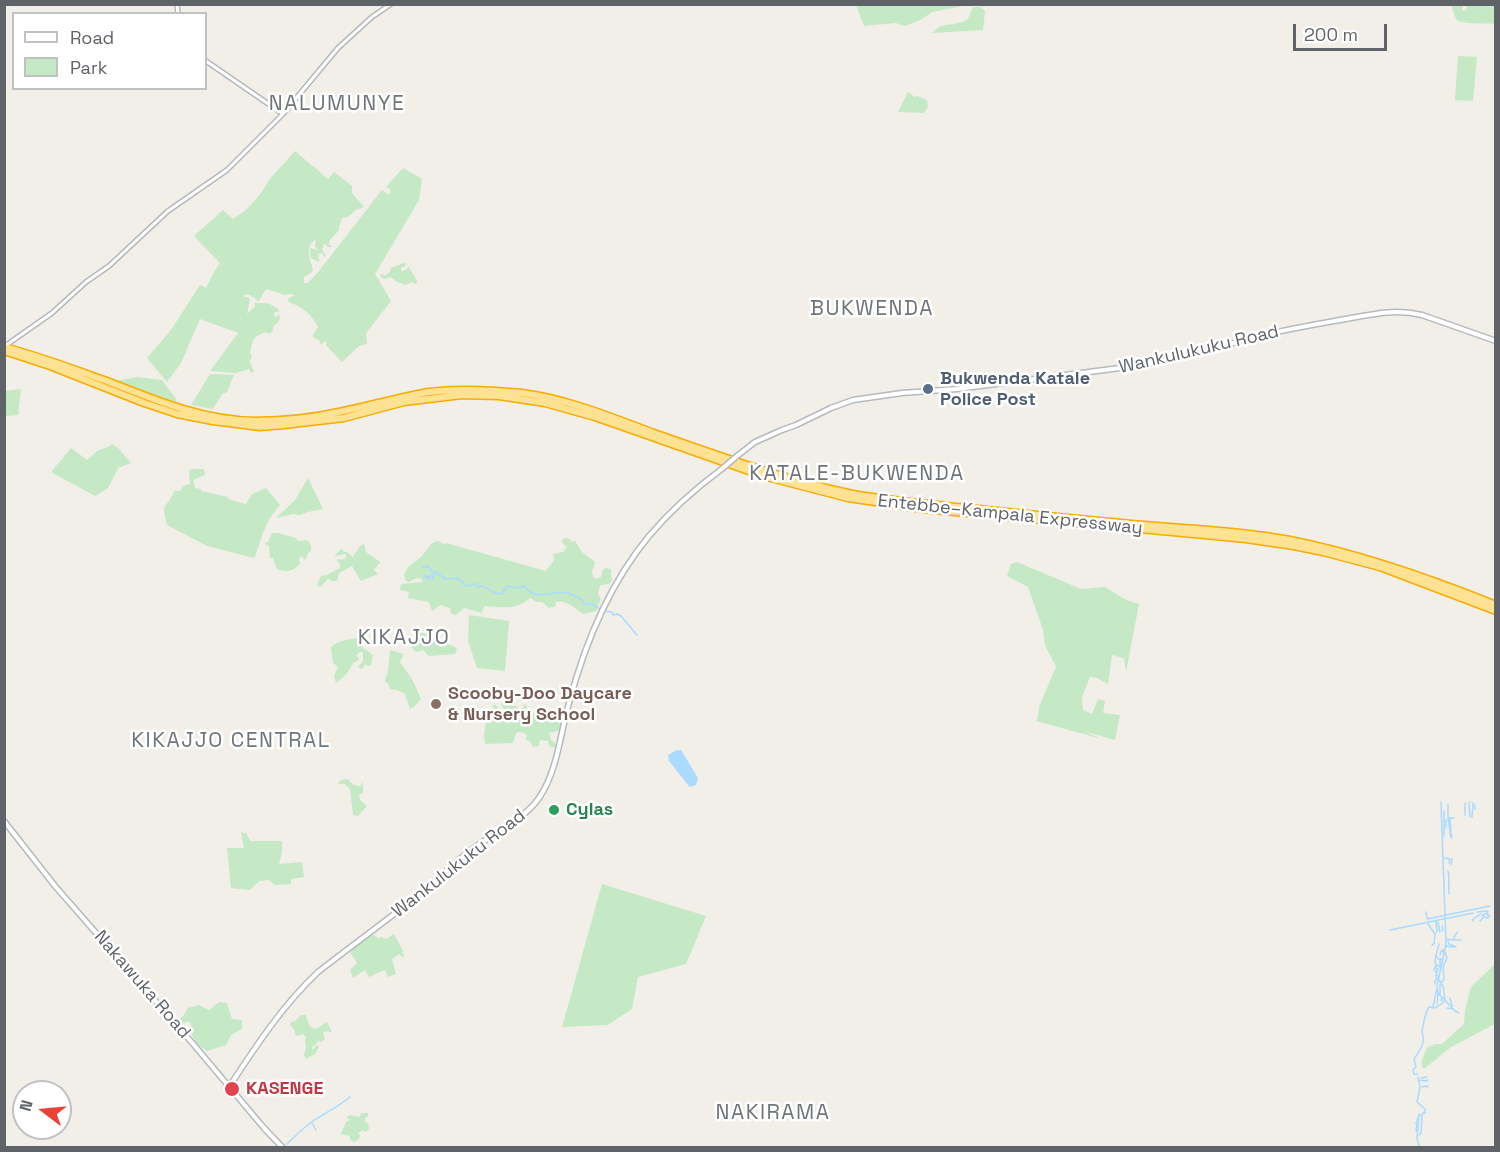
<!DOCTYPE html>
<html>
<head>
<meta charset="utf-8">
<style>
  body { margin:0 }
  #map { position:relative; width:1500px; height:1152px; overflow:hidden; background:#f1efe8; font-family:"Space Grotesk",sans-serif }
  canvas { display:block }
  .frame { position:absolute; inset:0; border:6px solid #5f6368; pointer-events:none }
  .legend { position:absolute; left:12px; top:12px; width:195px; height:78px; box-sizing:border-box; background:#fff; border:2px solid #bfc1c3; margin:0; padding:8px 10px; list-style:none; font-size:18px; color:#5f6368 }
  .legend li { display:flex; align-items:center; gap:12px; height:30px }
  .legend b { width:30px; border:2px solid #bfc1c3 }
  .north { position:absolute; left:12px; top:1080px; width:60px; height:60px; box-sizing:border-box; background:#fff; border:2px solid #bfc1c3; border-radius:50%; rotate:286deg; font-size:16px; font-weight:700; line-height:24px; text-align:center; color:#5f6368 }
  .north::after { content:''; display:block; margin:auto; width:21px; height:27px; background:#ea4335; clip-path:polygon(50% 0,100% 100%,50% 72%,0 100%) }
  .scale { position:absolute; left:1293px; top:24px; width:94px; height:27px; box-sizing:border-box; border:3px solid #5f6368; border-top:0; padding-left:8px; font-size:18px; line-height:21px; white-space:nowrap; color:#5f6368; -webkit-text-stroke:4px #fff; paint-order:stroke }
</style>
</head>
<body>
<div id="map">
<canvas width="1500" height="1152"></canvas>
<div class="frame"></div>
<ul class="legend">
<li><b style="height:8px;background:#fff"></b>Road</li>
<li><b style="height:16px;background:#c5e8c5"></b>Park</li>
</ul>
<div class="north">N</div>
<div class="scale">200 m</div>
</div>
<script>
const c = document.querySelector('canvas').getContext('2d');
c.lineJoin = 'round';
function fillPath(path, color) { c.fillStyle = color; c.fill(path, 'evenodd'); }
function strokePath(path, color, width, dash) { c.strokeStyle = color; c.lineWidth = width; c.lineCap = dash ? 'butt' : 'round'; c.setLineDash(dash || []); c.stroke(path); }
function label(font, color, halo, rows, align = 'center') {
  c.font = font + ' "Space Grotesk",sans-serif'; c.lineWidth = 5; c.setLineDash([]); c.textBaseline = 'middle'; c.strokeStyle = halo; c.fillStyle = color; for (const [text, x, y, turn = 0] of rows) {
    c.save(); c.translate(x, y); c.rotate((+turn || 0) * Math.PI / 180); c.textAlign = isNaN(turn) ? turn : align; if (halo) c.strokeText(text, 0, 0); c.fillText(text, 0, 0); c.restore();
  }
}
fillPath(new Path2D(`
  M856,5V4L968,5L932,12L922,19L905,26L896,23L864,26Z
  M1451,5H1463L1462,10L1464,11L1467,8V5H1495V24C1487,23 1461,25 1456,19C1454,15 1453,9 1451,5Z
  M973,7H980L985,11L983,30L933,33C940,23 947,26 958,23C962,22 965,21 968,19Z
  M1458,56L1477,57L1473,101L1455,100Z
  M908,92L915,97L917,96L927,100L928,107L924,113L898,112Z
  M295,151L328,179L334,172L352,186V193L364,207L356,210L348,217L342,218L339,227V230L329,241V244L332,247H328L324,243L322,250L326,256L324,257L322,253L319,254L318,252L319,262L311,258L310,250L311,248L318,250L315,246L316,239C304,247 310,258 313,270L312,272L304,277V283H308L319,271L382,190L389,195L391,190L386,187L403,168L422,179L419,200L375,274L391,301L366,333L367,344L359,346L342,362L326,345L327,342L325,341L321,345L319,340L313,337V335L318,327C315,320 307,311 300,307C294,303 291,305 287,299L295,295L288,294L285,295L266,289L258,302C254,297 250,293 244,295V297H247L250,299L247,314L255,306L254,303C265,303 270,302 279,310L278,312H275L274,316L276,317L279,314L280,318L277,324L274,325L272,332L269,334L266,332C252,337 253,339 250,354L252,355L250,362L254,372L251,373L249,369L236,373L210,371L238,333L200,319L181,363L167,382L147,358L171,330L200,285L206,288L213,274L220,263L194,236L223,210L233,219L246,210L262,192L269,180Z
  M403,263L406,264L405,266L401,268V271H404L409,267L417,281L416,284L411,282L406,285L397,282L391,277L384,279L380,276V274H382L385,276L390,272L391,267H394Z
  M210,374L234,375L227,392L222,394L213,409L191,405Z
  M137,377L162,380L176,399V402L153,395L116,381Z
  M21,389L18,415L5,416V391Z
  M112,444L118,448L131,463L118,468L108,488L95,496L51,472L71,448L87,460L97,451L110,446Z
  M195,469H204L205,475L193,480L195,488L201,489V491L228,497V499L246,504L252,494L266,488L280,505C265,522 263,533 256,554L254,558L207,546L167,525C166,520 164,514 164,509C165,504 172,499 174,491H180L183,486L190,484L189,470Z
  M308,478L323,509L308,512L300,515L293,514L276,518L295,500Z
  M272,533H278L296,538L298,541L307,540L311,545V550L307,555L306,560L301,556L299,559L300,564C293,571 287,573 277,569L273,558H270L269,546L265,544V543L268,542Z
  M565,538L570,539L571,542L575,541L582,552L595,562L592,572L593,577L595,579L601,577L603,569L606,568L611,569L612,581L609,584L600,585L598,594L601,599L596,611L583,614C575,608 565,599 555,602L556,606L549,608L542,602H536L530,598C515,611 502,607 484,606L482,613L464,608L456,615L451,614L450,608L441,605L432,611L429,602L408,598L409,592L400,590L401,584L422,582V579L417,578L409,582L406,581L404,575L408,567L422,556L432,543L438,541L445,545L446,543L546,571L554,560L553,554L563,552L567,547L563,544L562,540Z
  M364,544L366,552L380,562L374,570L378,574L361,581L352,566L339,573L337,581H332L328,579L320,587L317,585L321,576L327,575L340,568V565L337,560L339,559L342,560L346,558V554L335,556V555L341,549L345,552H347L353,557L360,546Z
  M1017,562L1081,589L1105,587L1126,600L1139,604L1126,672L1124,658L1112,655L1108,684L1097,678L1090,677L1082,697L1083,710L1092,714L1098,699L1105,701L1103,713L1120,715L1115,740L1083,731L1102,739L1036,721L1038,717L1039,707L1056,667L1045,645L1043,630L1028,587L1007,576L1011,564Z
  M469,615L509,621L505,671L477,668L468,641Z
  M415,632L424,633L457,648L455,654L429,656L423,650L416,652L412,648Z
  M358,638L357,646L359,647L361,644H363V648L373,655L371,666L364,665V668L361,669L358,667L363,661V652H359L356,656L359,658L358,661L354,662L346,675L336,683L334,676L338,667L333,663L331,647C337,640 349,640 358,638Z
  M390,650L404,654L400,662L412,679L421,699L415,706L410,709L405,694L397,690L390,689L389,685L385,681L388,671Z
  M505,701L512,706H516L520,712L525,704L527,706V714L533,712L536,714L541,711L542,717L563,723L562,730L549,733L552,742L554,741L555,744L558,746L557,748L549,746L548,741L540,740L539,746L533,747L530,741L526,740L527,735C524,733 520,731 516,733L513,743L485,744L484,734L487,718L495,713L496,710L492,707L494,704L505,714L504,709L501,704Z
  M344,779H348C352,784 354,786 360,786L363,782V793L359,795L360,800L367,806L358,816L353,815L350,789L345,784H339L338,782Z
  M241,832L246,833L250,841H282V852L279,864L302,862L304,877L291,879V884L275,885L269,880L259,881L250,890L231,888L227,848H244Z
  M602,884L706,916L686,964L638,977L632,1009L608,1025L562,1027Z
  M372,934L378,938L381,937L386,939L394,934L403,951L404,958L399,954L392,959L396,974L388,977L385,970L369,977L365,970L353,978L350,970L357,963L350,952L367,936Z
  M1495,964V1024L1451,1047L1424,1069L1422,1067V1060L1427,1047L1436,1044H1442L1464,1024L1465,1010L1471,987Z
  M219,1002L227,1003L232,1019L242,1020V1029L231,1035L226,1045L207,1051L197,1044L189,1030L191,1024L188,1021L180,1025L177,1021L183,1016L188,1008L199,1005L209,1010Z
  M301,1015H306L309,1025L314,1029L318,1028L327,1022L332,1032L326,1031L323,1033L325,1039L321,1042L319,1041L312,1047V1050L317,1045L319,1047L315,1054L306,1059L304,1055L306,1047L305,1040L306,1037L303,1034L297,1036L295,1034V1030L290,1025L291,1022L295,1021Z
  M362,1113H368V1116L365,1118V1122L368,1123L369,1129L366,1132L363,1130L358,1133L360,1135L359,1139L354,1142L350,1140V1136L341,1134L346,1122L350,1120L347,1118L348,1116L350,1115L359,1117Z`), '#c5e8c5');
fillPath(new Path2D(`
  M677,750H681L698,778L696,785L690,787L688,785L669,761L668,755Z`), '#aadaff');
strokePath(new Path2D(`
  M422,567L428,566L433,572H438V574L446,579L458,578L465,585L470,586L473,584H476L478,587L484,586C489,590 495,594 501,594L508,586L518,588L524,586C536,602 553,590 569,593C573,595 578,598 582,600L584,604H592L600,609
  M428,577L425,575V577L428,579L432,574
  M431,579H432L435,573
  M603,611L612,612L613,615L617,614L621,616L637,635
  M1448,804V817
  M1475,805V809
  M1465,815V804L1466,803
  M1470,817L1469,804L1470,802
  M1472,817L1473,803
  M1450,819L1451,832L1450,834
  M1446,820V828
  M1452,835L1451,838L1448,818H1454
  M1444,836V811
  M1445,858L1450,859L1449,863
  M1451,865L1452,859
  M1448,871C1450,879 1448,886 1449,894
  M1426,912L1427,919L1490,906
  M1477,912L1488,911L1487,913L1482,916
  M1488,914V917L1490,916
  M1436,921L1437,932
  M1473,921L1472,920L1481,914
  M1480,921L1484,917L1488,918V917
  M1438,922L1440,932
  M1428,924L1435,934L1434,944L1432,945
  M1442,926L1443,931
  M1390,930L1473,913
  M1447,939L1453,940L1457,932
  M1453,940H1461
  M1448,941L1449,944L1456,947
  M1439,944L1436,955L1438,959H1443
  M1445,946L1453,947
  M1436,955L1435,961L1436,966L1434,969L1438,976
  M1440,955L1441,951L1443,950V952H1444
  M1437,965L1440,967V959
  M1436,977V975L1438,969L1436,968
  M1439,980L1443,986L1445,999
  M1435,984V981L1438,977
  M1440,985L1444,979L1443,967L1447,958L1445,952
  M1440,985V994
  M1442,997L1455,1011L1459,1013
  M1450,998L1452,1006
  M1437,1004L1438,993
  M1433,1007L1437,988
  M1447,1008L1453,1009
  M1417,1074H1414L1413,1070L1416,1067L1414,1059C1420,1050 1426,1043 1422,1032C1424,1023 1424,1015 1429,1007L1435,1008L1444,1002L1441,1000L1442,997L1438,993L1437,986L1446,944L1441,802
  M1418,1077L1420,1087L1417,1102L1425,1109V1113H1423L1422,1116L1419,1114L1417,1139L1420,1148
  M1421,1078L1427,1077
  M1419,1080L1425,1081L1428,1080
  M1422,1087L1426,1086L1427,1087L1428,1086
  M312,1123L316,1130
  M1416,1131L1417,1126L1416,1123L1419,1115
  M1419,1135L1421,1133L1422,1116
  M287,1144C295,1136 303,1128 313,1121C325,1113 338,1107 350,1097`), '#aadaff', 1.5);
const tertiary = new Path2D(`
  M177,4L178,14
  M206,61L283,114
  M5,346L52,313L86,282L109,266L168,211L227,170L283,114L338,48L372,17L391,4`);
const secondary = new Path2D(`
  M737,456L755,442L782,430L796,425L831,408L853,400L902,393L957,389L1143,365C1181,358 1218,347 1255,337C1283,330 1312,325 1340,320C1369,315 1393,308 1422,315L1496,341
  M4,821L55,886L194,1045L264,1128L283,1148
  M229,1087C256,1046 282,1006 318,972C350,947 383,923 415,898C434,883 451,865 471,850C492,834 524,820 539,798C558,770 560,734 569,703C585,643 610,583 649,536C671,510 696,488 723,468`);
const motorway = new Path2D(`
  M4,347C39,356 73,369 107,381C155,400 202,420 255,421C282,421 312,418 339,412C369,406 399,397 429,392C460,388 491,390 522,393C568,399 611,417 654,433C720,456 785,480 853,494C891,501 929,504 968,508C1027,514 1086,520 1144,525C1193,529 1242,531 1290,540C1361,554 1429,578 1496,605
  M4,351L50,366L144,403L177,414L213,421L260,427L284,425L344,418L404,402L462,395L499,396L545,403L595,417L763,476L848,498L923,509L1194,534L1246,539L1294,546L1323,552L1380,567L1496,611`);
strokePath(tertiary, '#b5b8bc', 6);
strokePath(secondary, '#b6babf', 7);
strokePath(motorway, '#f9ab00', 9);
strokePath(tertiary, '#fff', 3);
strokePath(secondary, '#fff', 4);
strokePath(motorway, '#fde293', 6);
const secondaryBridge = new Path2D(`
  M723,468L737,456`);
strokePath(secondaryBridge, '#b6babf', 7, []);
strokePath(secondaryBridge, '#fff', 4);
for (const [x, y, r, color] of [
  [928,389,6,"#5c6f8a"],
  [436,704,6,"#8d6e63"],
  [554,810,6,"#2e9e5b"],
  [232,1089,8,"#e0444e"]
]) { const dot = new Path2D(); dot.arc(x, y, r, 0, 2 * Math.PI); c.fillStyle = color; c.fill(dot); strokePath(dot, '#fff', 2); }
label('18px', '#5f6368', '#fff', [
  ["Wankulukuku Road",1199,350,-13],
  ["Entebbe–Kampala Expressway",1010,515,6],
  ["Wankulukuku Road",459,864,-38],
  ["Nakawuka Road",142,985,49]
]);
label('bold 18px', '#4e5e75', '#fff', [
  ["Bukwenda Katale",940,379],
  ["Police Post",940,400]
], 'left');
label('bold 18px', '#785e54', '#fff', [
  ["Scooby-Doo Daycare",448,694],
  ["& Nursery School",448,715]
], 'left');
label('bold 18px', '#27864d', '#fff', [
  ["Cylas",566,810]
], 'left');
label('bold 18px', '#be3a42', '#fff', [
  ["KASENGE",246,1089]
], 'left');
c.letterSpacing = '1.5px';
label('21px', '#70757a', '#fff', [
  ["NALUMUNYE",337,104],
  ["BUKWENDA",872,309],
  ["KATALE-BUKWENDA",857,474],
  ["KIKAJJO",404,638],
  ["KIKAJJO CENTRAL",231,741],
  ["NAKIRAMA",773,1113]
]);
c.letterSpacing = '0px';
</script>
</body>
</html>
